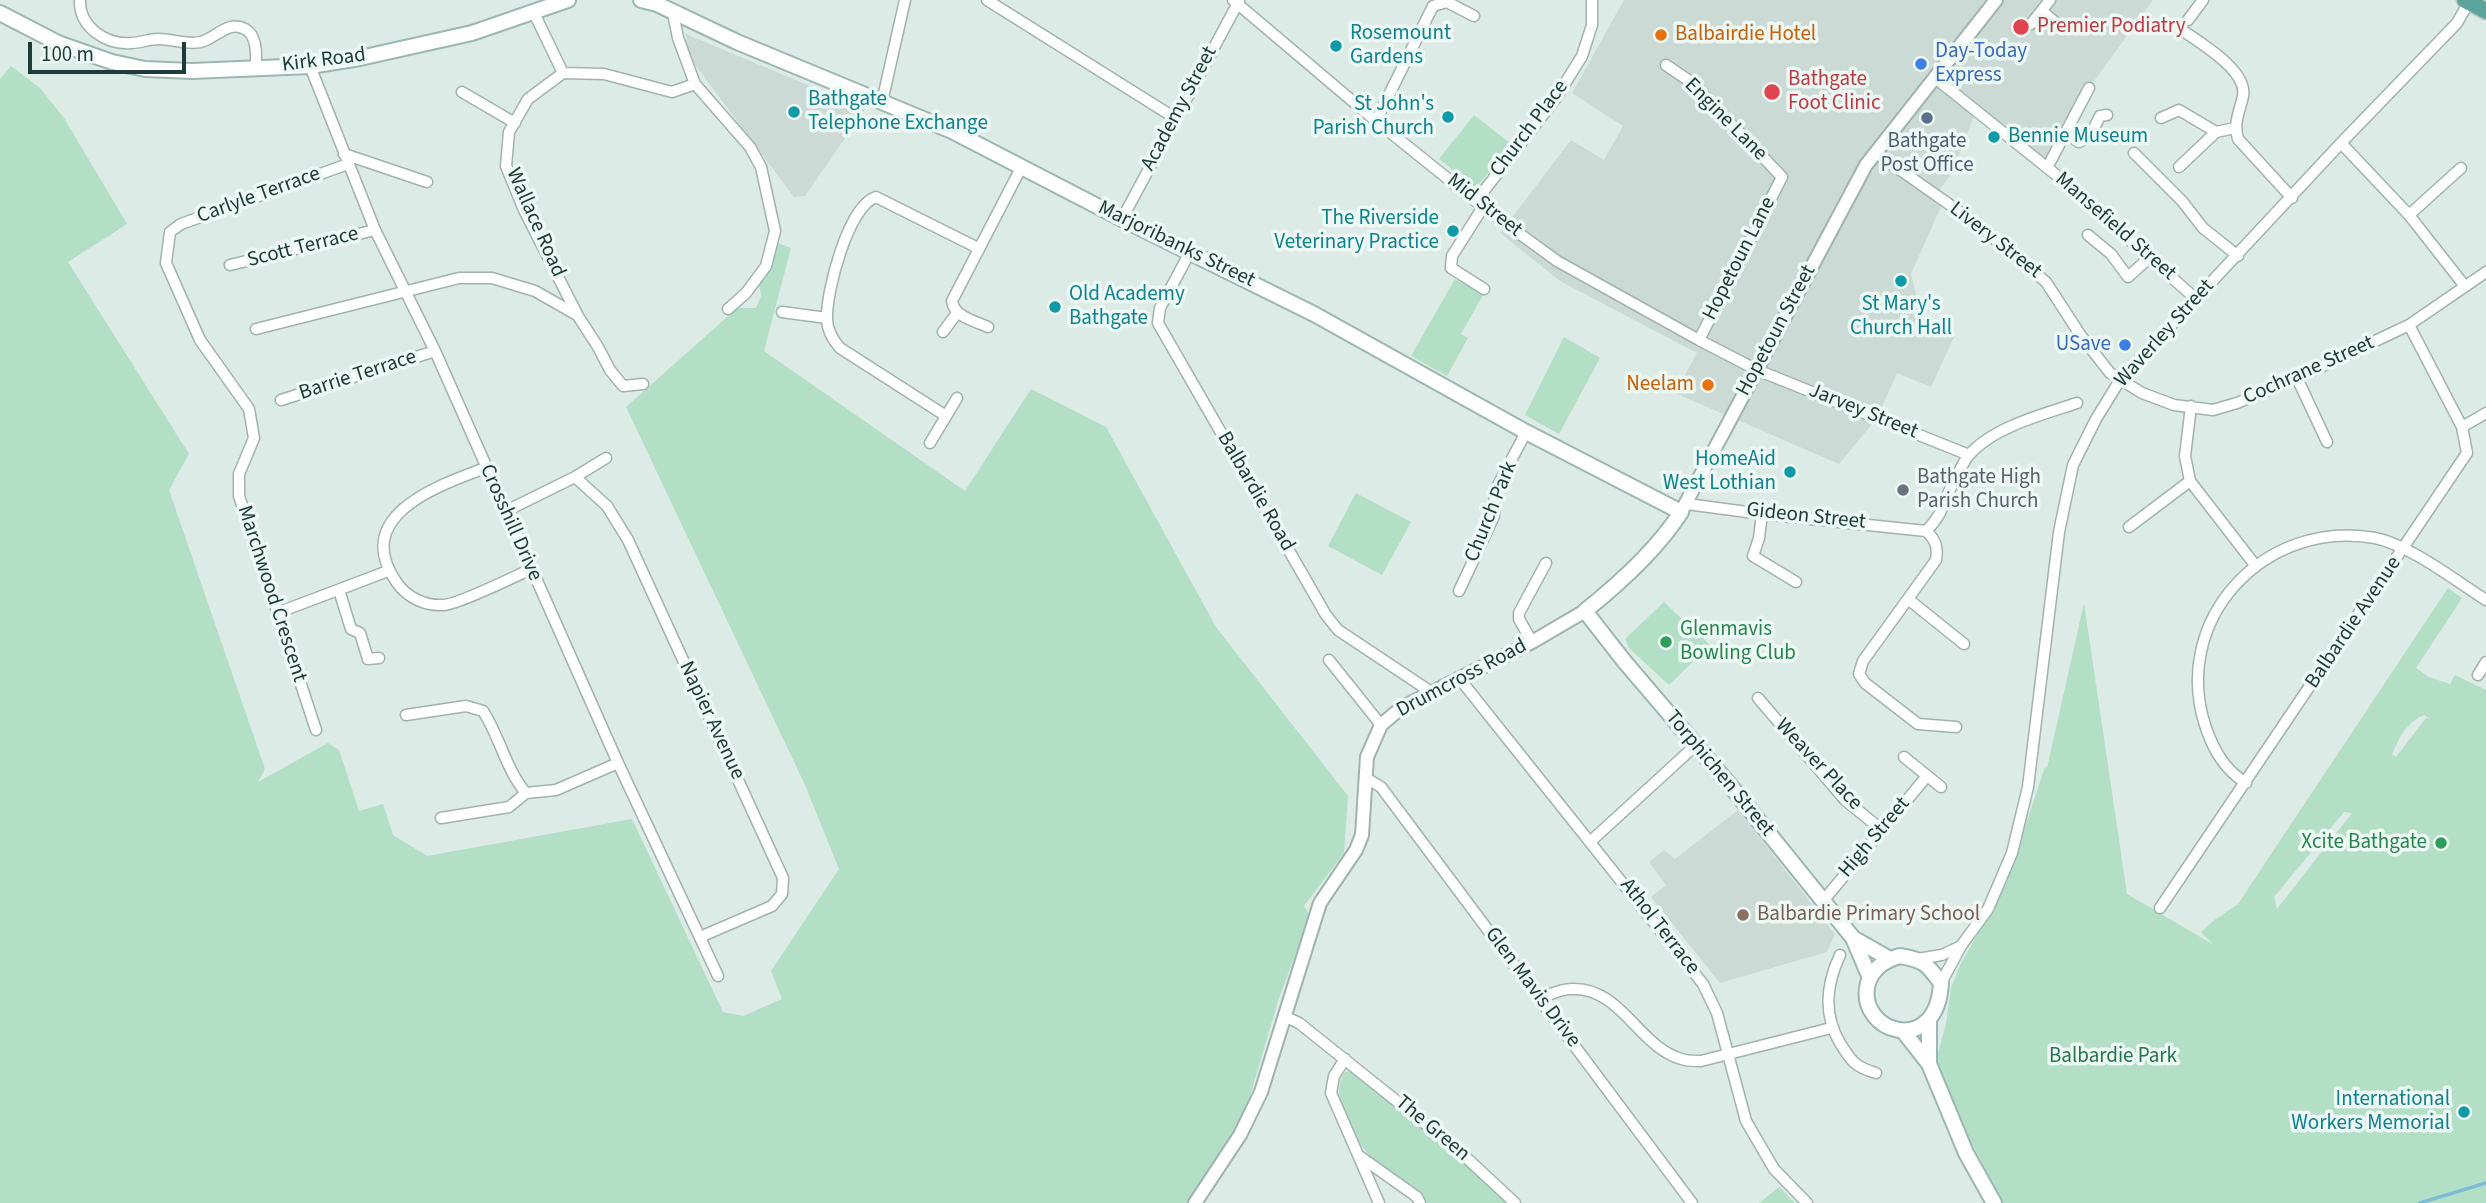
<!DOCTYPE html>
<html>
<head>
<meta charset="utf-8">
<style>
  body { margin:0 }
  #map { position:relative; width:2486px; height:1203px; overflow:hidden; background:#ddebe6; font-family:"Source Sans 3",sans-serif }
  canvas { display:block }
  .scale { position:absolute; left:28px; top:42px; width:158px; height:32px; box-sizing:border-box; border:4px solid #1d3b37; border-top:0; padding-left:9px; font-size:21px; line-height:24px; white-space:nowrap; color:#1d3b37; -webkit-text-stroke:5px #edf7f3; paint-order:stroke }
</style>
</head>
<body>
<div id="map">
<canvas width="2486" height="1203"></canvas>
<div class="scale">100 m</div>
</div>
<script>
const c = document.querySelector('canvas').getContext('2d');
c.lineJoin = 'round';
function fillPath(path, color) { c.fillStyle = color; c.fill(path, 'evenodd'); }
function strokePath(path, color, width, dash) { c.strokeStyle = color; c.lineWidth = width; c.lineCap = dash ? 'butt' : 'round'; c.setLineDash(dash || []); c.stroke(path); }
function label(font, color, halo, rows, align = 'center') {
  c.font = font + ' "Source Sans 3",sans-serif'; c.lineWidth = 7; c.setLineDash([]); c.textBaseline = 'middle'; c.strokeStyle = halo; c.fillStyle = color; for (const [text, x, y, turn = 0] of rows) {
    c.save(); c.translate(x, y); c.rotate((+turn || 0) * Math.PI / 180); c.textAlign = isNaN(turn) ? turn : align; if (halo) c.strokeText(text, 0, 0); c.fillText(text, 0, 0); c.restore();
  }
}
fillPath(new Path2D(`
  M1624,0H2153L2089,88L2047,168L1976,111L1952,173L1940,189L1946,195L1911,274L1921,314L1954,337L1931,387L1897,373L1877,418L1839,464L1675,393L1697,353L1560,281L1500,233L1571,140L1604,160L1623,126L1572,93Z
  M686,34L865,109L805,196L794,197L687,54Z
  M1738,810L1835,934L1827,952L1720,983L1651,897L1666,885L1649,862L1664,850L1675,859Z`), '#cbdad5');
fillPath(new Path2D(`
  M11,66L40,88L64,118L127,224L68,262L189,454L169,490L265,769L258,782L328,743L339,750L359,811L383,804L393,835L427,856L632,819L723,1012L743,1016L782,999L771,971L839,869L805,785L626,407L726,318L735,308H756L761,296L759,283L770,267L778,243L791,248L764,351L965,491L1031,389L1106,427L1216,627L1348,796L1344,853L1304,906L1310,916L1279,998L1244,1116L1187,1203H0V79Z
  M1474,115L1511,144L1476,188L1439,159Z
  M1455,279L1483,295L1461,334L1468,338L1447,376L1411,356Z
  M1564,337L1600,358L1559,434L1525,415Z
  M1356,493L1411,522L1382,575L1328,546Z
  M2448,588L2462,598L2416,668L2429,677L2450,684L2455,675L2486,690V1203H2003L1970,1140L1936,1060L1946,1024L1951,988L1961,963L1994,906L2016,854L2045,767L2047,768L2084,603L2127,894L2214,945L2201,932L2213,921L2238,904ZM2424,715L2431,720L2426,718L2396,757L2392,755C2398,739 2407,722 2424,715ZM2344,812L2352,813L2277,909L2274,897Z
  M1664,602L1710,645L1669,685L1629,648L1625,639Z
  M1351,1071L1431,1133L1508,1203H1427C1416,1184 1394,1175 1377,1162C1360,1149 1353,1132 1345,1113C1338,1097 1336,1088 1345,1072Z
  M1779,1187L1795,1203H1759Z`), '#b2dfc5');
strokePath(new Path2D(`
  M2420,1203L2486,1183`), '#7dbcd7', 3.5);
const minor = new Path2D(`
  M80,0C79,27 106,45 131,43C140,43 149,39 158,39C172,39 186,45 201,42C216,38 228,20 245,29C258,36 256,56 256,69
  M987,0L1175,118
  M1233,0L1376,121L1483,207L1557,261L1699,340L1757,370L1969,455
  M533,11L563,73L528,99L509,132L506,166L524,210L578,316L598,347L610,370L623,386L643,384
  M2042,11L2055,22
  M673,13L678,38L695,84L750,147L761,167L775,231L766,266L746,293L728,309
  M2188,20L2203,0
  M2031,24L2050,0
  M2176,26C2195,40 2248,69 2243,96C2240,111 2233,122 2238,139L2292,198
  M1666,65L1691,82L1782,177L1699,340
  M310,66L375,230L435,351L618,763L718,976
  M563,73L604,74L672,92L695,84
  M1934,77L2055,174L2196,299
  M462,92L515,123
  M882,102L905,0
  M2161,118L2179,110L2216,132
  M1376,121L1433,6L1447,2L1474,16
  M2065,133L2079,142L2090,136L2100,116L2107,115
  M2341,143L2409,215L2464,285
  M1876,153L1973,221L2046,282L2081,336L2110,373L2142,393L2174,405L2213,410L2237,403L2297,378L2409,325L2486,272
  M2134,153L2182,201L2203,228L2238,256
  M344,154L427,182
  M2179,167L2216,132L2235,128
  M2047,168L2089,88
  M1476,201L1556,98L1582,56L1592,25V0
  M1483,207L1452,256L1451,268L1484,289
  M2409,215L2461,168
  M1122,219L1239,1
  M2088,235L2111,254L2128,277L2149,258
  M1190,252L1160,308L1158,323L1326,615L1338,630L1431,692
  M230,265L375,230
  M782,312L827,318
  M988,327C975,321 954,317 952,301L1022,166
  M256,329L459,278H492L535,291L577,315
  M943,332L957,313
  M2297,378L2327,442
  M281,400L435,351
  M2191,406L2185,456L2190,481L2255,565
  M946,416L840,348C833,340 827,331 827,319C826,292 848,206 876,197L978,248
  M2462,427L2486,413
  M930,443L957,398
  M485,468C437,486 350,516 397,583C407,597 424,606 443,605C457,605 514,577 531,569
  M575,477L607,506L628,540L783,878L782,894L772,906L700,937
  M1687,504L1762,514L1926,531
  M506,511L575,477L606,458
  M1762,514L1759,538L1753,556L1796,582
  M2129,527L2190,481
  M1926,531C1936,540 1938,547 1936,560L1863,661L1859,674L1865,683L1918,724L1956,727
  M1926,531C1945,512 1943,501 1955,479C1960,471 1963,462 1969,455C1993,427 2044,414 2077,403
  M339,590L351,629L360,633L368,659L379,658
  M1459,591L1494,516L1495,491L1526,432
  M1908,599L1964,644
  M277,613L388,571
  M1532,642L1519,619V613L1546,563
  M1329,660L1381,725
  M2478,675L2486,662
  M1459,678L1703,984L1717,1013L1746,1121L1774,1169L1807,1203
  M1758,698L1845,800L1882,830
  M406,715L466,706L483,711C500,737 506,770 526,793L556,790L618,763
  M316,730L239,496V474L254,438L249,409L200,340L166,263L170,232L181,224L348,164
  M1904,757L1941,787
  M1366,778L1381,787L1692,1203
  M2246,783C2225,770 2214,751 2206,728C2169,620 2265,518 2375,538C2410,545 2456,581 2486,600
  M441,818L509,807L526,793
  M1591,841L1696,745
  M1823,901L1927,776
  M2160,908L2467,453L2462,427L2409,325
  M1840,955C1826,985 1823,1014 1840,1043C1851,1061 1855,1067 1876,1073
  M1917,959L1942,955L1961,946
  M1941,983L1961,946L1988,909L2012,853L2028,787L2059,532L2073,465L2096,419L2120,380L2341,143L2457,23L2469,2
  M1539,998C1549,995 1561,989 1571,989C1622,986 1639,1050 1685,1060C1690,1061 1696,1061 1701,1061L1831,1028
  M1284,1016L1299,1023L1458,1150L1515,1203
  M1345,1059L1334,1076L1331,1093L1379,1203
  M1358,1155L1417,1197L1420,1203`);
const tertiary = new Path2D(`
  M1681,512L1866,165L1996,0
  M1195,1203L1240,1135L1261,1092L1320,903L1356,850L1362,835L1367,757L1381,725L1401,708L1532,642L1585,611`);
const secondary = new Path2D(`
  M641,0L657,4L737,42L952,131L1122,219L1314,314L1526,432L1681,512C1657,550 1620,583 1585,611L1624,661L1729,784L1853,938L1870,978
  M0,13L58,43L112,62L145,69L192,71L310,66L360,58L472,33L568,0
  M1853,938L1890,959
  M1900,956C1924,960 1927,964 1941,983C1937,1059 1855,1032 1868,983C1873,968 1885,960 1900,956Z
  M1903,1031L1929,1064L1966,1153L1994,1203
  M1929,1064V1021`);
const primary = new Path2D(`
  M2465,0L2486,11`);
strokePath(minor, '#a0b3ae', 13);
strokePath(tertiary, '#a0b3ae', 16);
strokePath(secondary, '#9bb7b1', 18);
strokePath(primary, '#c0c8c7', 19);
strokePath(minor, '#fff', 10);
strokePath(tertiary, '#fff', 12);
strokePath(secondary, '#fff', 14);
strokePath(primary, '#5ca59d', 16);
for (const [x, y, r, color] of [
  [2021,27,9,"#e0444e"],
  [1661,35,7,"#e8710a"],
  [1336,46,7,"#0f9aa8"],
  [1921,64,7,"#3f7fe0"],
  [1772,92,9,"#e0444e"],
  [794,112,7,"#0f9aa8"],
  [1448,117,7,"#0f9aa8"],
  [1927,118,7,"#5c6f8a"],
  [1994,137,7,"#0f9aa8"],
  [1453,231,7,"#0f9aa8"],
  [1901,281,7,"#0f9aa8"],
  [1055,307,7,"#0f9aa8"],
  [2125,345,7,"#3f7fe0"],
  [1708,385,7,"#e8710a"],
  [1790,472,7,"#0f9aa8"],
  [1903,490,7,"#6b7280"],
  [1666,642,7,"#2e9e5b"],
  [2441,843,7,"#2e9e5b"],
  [1743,915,7,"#8d6e63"],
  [2464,1112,7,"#0f9aa8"]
]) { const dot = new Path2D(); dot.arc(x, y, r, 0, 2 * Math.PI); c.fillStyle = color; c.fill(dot); strokePath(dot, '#edf7f3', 2.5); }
label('21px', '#be3a42', '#edf7f3', [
  ["Premier Podiatry",2037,27],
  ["Bathgate",1788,80],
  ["Foot Clinic",1788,104]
], 'left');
label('21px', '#0d838f', '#edf7f3', [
  ["Rosemount",1350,34],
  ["Gardens",1350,58],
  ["Bathgate",808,100],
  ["Telephone Exchange",808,124],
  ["St John's",1434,105,"right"],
  ["Parish Church",1434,129,"right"],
  ["Bennie Museum",2008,137],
  ["The Riverside",1439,219,"right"],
  ["Veterinary Practice",1439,243,"right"],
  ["Old Academy",1069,295],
  ["Bathgate",1069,319],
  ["St Mary's",1901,305,"center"],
  ["Church Hall",1901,329,"center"],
  ["HomeAid",1776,460,"right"],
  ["West Lothian",1776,484,"right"],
  ["International",2450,1100,"right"],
  ["Workers Memorial",2450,1124,"right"]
], 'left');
label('21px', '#c56008', '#edf7f3', [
  ["Balbairdie Hotel",1675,35],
  ["Neelam",1694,385,"right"]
], 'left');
label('21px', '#366cbe', '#edf7f3', [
  ["Day-Today",1935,52],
  ["Express",1935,76],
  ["USave",2111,345,"right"]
], 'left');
label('21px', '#1d3b37', '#edf7f3', [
  ["Kirk Road",324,61,-7],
  ["Academy Street",1180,109,-62],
  ["Engine Lane",1725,120,45],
  ["Church Place",1530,129,-53],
  ["Carlyle Terrace",259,196,-20],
  ["Mid Street",1484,206,38],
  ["Wallace Road",535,223,66],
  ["Mansefield Street",2115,227,41],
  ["Livery Street",1995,241,38],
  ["Marjoribanks Street",1176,245,26],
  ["Scott Terrace",303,248,-14],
  ["Hopetoun Lane",1740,259,-63],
  ["Hopetoun Street",1777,331,-62],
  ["Waverley Street",2165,334,-48],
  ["Cochrane Street",2309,371,-24],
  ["Barrie Terrace",358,376,-18],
  ["Jarvey Street",1863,412,22],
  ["Balbardie Road",1255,492,60],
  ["Church Park",1492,512,-68],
  ["Gideon Street",1806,517,6],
  ["Crosshill Drive",510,523,66],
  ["Marchwood Crescent",271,594,72],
  ["Balbardie Avenue",2354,623,-56],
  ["Drumcross Road",1462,679,-28],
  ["Napier Avenue",711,721,65],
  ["Weaver Place",1818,765,47],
  ["Torphichen Street",1719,774,50],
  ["High Street",1875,838,-50],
  ["Athol Terrace",1659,927,52],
  ["Glen Mavis Drive",1532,988,53],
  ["The Green",1432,1129,40]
]);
label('21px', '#4e5e75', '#edf7f3', [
  ["Bathgate",1927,142],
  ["Post Office",1927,166]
]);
label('21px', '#5b616d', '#edf7f3', [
  ["Bathgate High",1917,478],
  ["Parish Church",1917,502]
], 'left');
label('21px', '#27864d', '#edf7f3', [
  ["Glenmavis",1680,630],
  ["Bowling Club",1680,654],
  ["Xcite Bathgate",2427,843,"right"]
], 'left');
label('21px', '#785e54', '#edf7f3', [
  ["Balbardie Primary School",1757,915]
], 'left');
label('21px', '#23764f', '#edf7f3', [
  ["Balbardie Park",2113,1057]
]);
</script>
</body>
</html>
